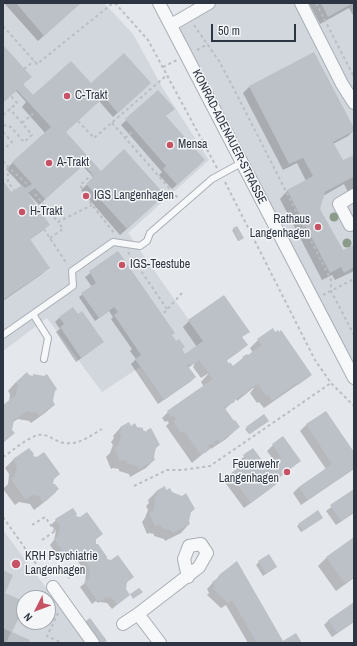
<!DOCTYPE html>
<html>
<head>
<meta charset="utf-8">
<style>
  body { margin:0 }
  #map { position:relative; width:357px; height:646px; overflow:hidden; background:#e4e7eb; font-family:"Archivo Narrow",sans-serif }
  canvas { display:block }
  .frame { position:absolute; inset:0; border:4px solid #2d3542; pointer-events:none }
  .north { position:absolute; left:16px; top:590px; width:40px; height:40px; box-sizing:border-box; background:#f4f6f8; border:1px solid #a4a9af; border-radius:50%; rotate:228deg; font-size:11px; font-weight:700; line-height:16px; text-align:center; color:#2d3542 }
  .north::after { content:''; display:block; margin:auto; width:14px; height:18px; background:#c65365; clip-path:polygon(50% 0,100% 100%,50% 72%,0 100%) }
  .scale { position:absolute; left:211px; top:24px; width:85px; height:18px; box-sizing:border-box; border:2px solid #2d3542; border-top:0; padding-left:5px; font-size:12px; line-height:14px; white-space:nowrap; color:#2d3542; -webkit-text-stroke:3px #f4f6f8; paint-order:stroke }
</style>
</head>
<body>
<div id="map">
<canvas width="357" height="646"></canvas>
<div class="frame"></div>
<div class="north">N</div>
<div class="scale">50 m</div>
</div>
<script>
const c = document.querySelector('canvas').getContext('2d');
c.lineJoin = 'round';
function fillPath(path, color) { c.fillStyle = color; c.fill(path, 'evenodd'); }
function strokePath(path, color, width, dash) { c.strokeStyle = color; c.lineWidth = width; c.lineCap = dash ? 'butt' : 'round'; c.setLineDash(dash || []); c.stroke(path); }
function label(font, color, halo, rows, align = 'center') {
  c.font = font + ' "Archivo Narrow",sans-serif'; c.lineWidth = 3; c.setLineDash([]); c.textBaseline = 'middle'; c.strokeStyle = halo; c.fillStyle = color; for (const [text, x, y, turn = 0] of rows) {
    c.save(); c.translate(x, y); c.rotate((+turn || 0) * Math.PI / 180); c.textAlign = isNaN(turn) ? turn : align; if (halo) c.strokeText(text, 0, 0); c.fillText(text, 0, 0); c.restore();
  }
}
fillPath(new Path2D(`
  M3,3H104L133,34L162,87L209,160L128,233L209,349L187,365L196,377L164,400L140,367L102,392L47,318L3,351Z
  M209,3H354V378L171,25Z
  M3,530L87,643H3ZM24,598H48V622H24Z`), '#d2d6dd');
fillPath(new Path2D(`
  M4,3H80L38,41Z
  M309,3H354V17L349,8L320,24Z
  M3,47L30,77L22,85L33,97L91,84L145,88L113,117L99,101L64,132L99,171L158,201L120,235L81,190L94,178L82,165L39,205L29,194L28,195L48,225L42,231L29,240L48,268L42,274L3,301V182L11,193L22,186L6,169L45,133L22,107L26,102L16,91L3,102Z
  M249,87L354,130L348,136L333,144L339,163L354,156V204L344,184L323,196L319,209L343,251L354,246V271L335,280L332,275L322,280L280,199L288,190L306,181L297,163L283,170L243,93Z
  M158,91L165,116L199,165L172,189L159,175L162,172L121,125Z
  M234,229L243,238L242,239L238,241L232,230Z
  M118,252L176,342L184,347L181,350L185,355L197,347L183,327L189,321L240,337L247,345L240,351L226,361L231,368L243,358L253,353L250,348L258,340L300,383L264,408L259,402L257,403L250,393L254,388H253L237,401L236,399L224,410L239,427L226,439L211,449V448L205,453V452L192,463L166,426L169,423L167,421L165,422L162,418L168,412L204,387L201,382L209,373L201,378L193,367L195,363L188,368L195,377L190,382L158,404L131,364L136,359L130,351L132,349L111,319L113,317L109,311L95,321L79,297L92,287L85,277Z
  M59,318L103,342L76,362L56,332L60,329L55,322Z
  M16,382L53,392L52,401L54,405L45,413L31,423L29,421L18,419L13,422L11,430L14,433L3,443V406L9,402L10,394L8,391Z
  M326,412L354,454V469L301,505L293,493L299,487L326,469L300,431L306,425Z
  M266,422L249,434L245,429L247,428Z
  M121,427H131L146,432L147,431L159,445L155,449L153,457L154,460L146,468L130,477L129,474L119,471V469L113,468L111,469L106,457L110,453L113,445L111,442L114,438L113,436Z
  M273,445L300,461L275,481L277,483L270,489L244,508L224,481L241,467L238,462L253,449L266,469L275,462L267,451Z
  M26,451L32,457L59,474L52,481V484L56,492L47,500L34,510L30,504L19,502L15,505L3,489L8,484L9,474L5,468L13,460Z
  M164,488L166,491L172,492L194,509L190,513L187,522L189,524L181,533L165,541L164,539L154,536V534L149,533L147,534L142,522L145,518L148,510L146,506L149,503L148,500L156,492Z
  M354,490V513L336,525L326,511Z
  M318,511L321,519L301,532L297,526Z
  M75,516L102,534L95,540L94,547L106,563L133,577L126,583L125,589L129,595L112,609L107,603L100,602L98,603L96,601L92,604L80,587L85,583L86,573L77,560L69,559L67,560L66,558L61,561L50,545L54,540L56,531L51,525L56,520Z
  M354,538V578L336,591L318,566L327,557Z
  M236,562L282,642L301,643H248L226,605L221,608L207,595L209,593L207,589L219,576Z
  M259,562L273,569L263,576L256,565Z
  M3,571L4,594L22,602L11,633L28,643H3Z
  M354,603V622L332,637L324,625L328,621Z`), '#0003');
fillPath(new Path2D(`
  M16,3H81L44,36Z
  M321,3H353L328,17Z
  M3,45L32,77L23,84L33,95L71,61L91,83L124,53L151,83L118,113L104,97L66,132L101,171L124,149L165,195L127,229L86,184L94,176L84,165L45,199L35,188L28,193L50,225L30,239L50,268L3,300V180L11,192L22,185L25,188L32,184L12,162L51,127L17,90L3,103Z
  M314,52L354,128V131L333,142L343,160L354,155V179L353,177L325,192L320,209L343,250L354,245V267L344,273L341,267L330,273L287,190L313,176L303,158L289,164L249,86Z
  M158,90L175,109L166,116L205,160L177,185L163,169L166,166L125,119Z
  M237,226L244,238L239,241L233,228Z
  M118,251L175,333L172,335L176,341L179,339L185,347L182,349L185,354L203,341L188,320L224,295L250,332L242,337L248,345L227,360L229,364L230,362L233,366L243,358L242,357L247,354L248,355L262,345L257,339L273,328L275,332L278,330L279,332L281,330L312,375L298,385L297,383L272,401L268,394L266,396L258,384L247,391L248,392L244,396L243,394L234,400L235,402L224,407L234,421L235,420L240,427L220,442L218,439L214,442L216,445L214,446L212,443L208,446L210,449L201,455L184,431L181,433L173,421L176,419L173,415L171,417L167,411L213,379L208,373L212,370L208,372L199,360L192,365L189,364L187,365L196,377L164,400L135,359L141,355L114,315L118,312L114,307L99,318L81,293L96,283L89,271Z
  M73,307L78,314L82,311L104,342L81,358L60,327L64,324L59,317Z
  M27,372L29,375L33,376V374L44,376L47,374L57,389L55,391L53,401L55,405L39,416L37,413L27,411L14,420L12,430L15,433L3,442V405L16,395L18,385L16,382Z
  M326,411L354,452V468L308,500L299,487L332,464L306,424Z
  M264,414L269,421L250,434L246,427Z
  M129,422L131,426L135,423L137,427L143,428V430L147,432V430L151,428L160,445L156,447L154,457L155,460L139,469L137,466L127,463V461L123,460L120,461L114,448L118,446L121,436L119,432L122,430L120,427Z
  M283,436L301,461L275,480L278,483L251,503L230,474L247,461L243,455L253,448L267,467L281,457L272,444Z
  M29,448L34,454L33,456L37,457L44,452L60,474L54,479L53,484H55L59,489L43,502L39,496L32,495L26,500L11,479L15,476L17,466L13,459Z
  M165,486L166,490L170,488L172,492L182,496L186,493L195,509L191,512L189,521L190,524L173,533L172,531L162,528V526L158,525L155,526L149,513L153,511L156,501L154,497L157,495L156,491Z
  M354,489V512L341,521L330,505Z
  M73,508L77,514L76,516L80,517L87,512L103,534L96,539V544H98L107,557V559L111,560L118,555L134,577L127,582L126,589L130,595L117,605L112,598L106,597L100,602L97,600L84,582L89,579L90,568L82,556L75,555L69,560L54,539L58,536L60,526L55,519Z
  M318,510L323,518L303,531L298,524Z
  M354,537V577L345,583L326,557Z
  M269,554L277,567L266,574L258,561Z
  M237,561L283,641L296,633L302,643H257L232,600L228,603L212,588L215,587L212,582L220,577L219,575Z
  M3,570L13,575L5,593L23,601L19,613H21L12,632L30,640L29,643H6L11,632L3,628Z
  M139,588L143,592L133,599L130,594Z
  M354,602V621L337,633L328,620Z
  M90,618L107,641L103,643H97L83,623Z`), '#bcc0c7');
const lane = new Path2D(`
  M33,314L48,338L44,359
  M3,335L73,286L72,271L113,242L140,246L147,241L150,233L212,179L243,162`);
const street = new Path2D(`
  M159,3L354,378
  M301,3L342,84L354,103
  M171,25L209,3
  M354,195L339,204L350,225L354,223
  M53,587L93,643
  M138,614L199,567L207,553L201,544L189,546L184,559L188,577
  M123,624L138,614L160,643`);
strokePath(lane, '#a9aeb5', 8);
strokePath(street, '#a9aeb5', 14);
strokePath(new Path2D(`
  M115,3L148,40L217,168
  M316,3L354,77
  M194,25L219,61L235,91L331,280V291L354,335
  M3,26L37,64L113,3
  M197,50L208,44
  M163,67L177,60
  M24,69L34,61
  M3,115L17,103L11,96
  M78,121L94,138L167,75
  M22,123L36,111
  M112,123L178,198
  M3,125L11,127L24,142L32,135L10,109
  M3,132L12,142L3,150
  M125,138L134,130
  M3,161L8,167L27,184
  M8,167V182L14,190
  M93,174L80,185L92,205L115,234
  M225,182L315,360L331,383L354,406
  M35,194L58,222L92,205
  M44,229L67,264
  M50,238L63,229L58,222
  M128,252L167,309
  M323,295L354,279
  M164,313L182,293
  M3,457C14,450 25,439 38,435C48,433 55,442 65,443C79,445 90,436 102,429
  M134,486L167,470H182L210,466L331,383
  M3,517L46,578
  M32,525L45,517L55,531L59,533
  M42,540L55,531
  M68,578L77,572L89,575
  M58,613L47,636L62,643`), '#babec2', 2, [3, 3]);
strokePath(lane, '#f7f8f9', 6);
strokePath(street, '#f7f8f9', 12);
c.fillStyle = '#8b9b8a';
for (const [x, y] of [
  [334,217],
  [347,243]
]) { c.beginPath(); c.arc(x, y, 4.5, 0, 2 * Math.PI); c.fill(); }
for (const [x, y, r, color] of [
  [67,96,4,"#c65365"],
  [170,145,4,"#c65365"],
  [49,163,4,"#c65365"],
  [86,196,4,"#c65365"],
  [22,212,4,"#c65365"],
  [318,227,4,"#c65365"],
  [122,265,4,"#c65365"],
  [287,472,4,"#c65365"],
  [16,564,5,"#c65365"]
]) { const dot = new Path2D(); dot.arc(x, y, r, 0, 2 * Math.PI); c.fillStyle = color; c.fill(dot); strokePath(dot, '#f4f6f8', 1.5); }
label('12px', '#2d3542', '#f4f6f8', [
  ["C-Trakt",75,96],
  ["Mensa",178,145],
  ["A-Trakt",57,163],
  ["IGS Langenhagen",94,196],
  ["H-Trakt",30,212],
  ["Rathaus",310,220,"right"],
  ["Langenhagen",310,234,"right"],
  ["IGS-Teestube",130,265],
  ["Feuerwehr",279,465,"right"],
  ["Langenhagen",279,479,"right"],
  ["KRH Psychiatrie",25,557],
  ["Langenhagen",25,571]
], 'left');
label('12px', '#2d3542', '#f4f6f8', [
  ["KONRAD-ADENAUER-STRASSE",229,137,63]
]);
</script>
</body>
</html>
